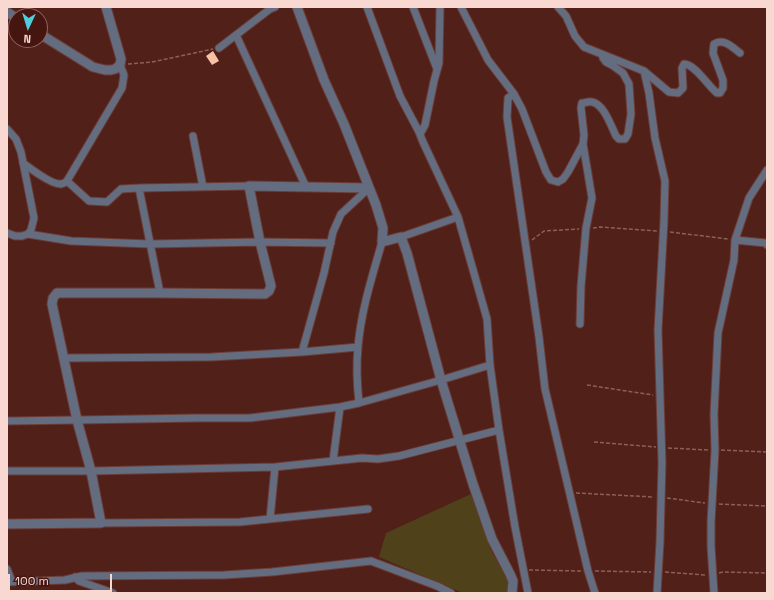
<!DOCTYPE html>
<html>
<head>
<meta charset="utf-8">
<style>
  body { margin:0 }
  #map { position:relative; width:774px; height:600px; overflow:hidden; background:#502019; font-family:"Space Grotesk",sans-serif }
  canvas { display:block }
  .frame { position:absolute; inset:0; border:8px solid #f9d8d2; pointer-events:none }
  .north { position:absolute; left:8px; top:8px; width:40px; height:40px; box-sizing:border-box; background:#451510; border:1px solid #8d635e; border-radius:50%; rotate:184deg; font-size:11px; font-weight:700; line-height:16px; text-align:center; color:#f9d8d2 }
  .north::after { content:''; display:block; margin:auto; width:14px; height:18px; background:#54cadd; clip-path:polygon(50% 0,100% 100%,50% 72%,0 100%) }
  .scale { position:absolute; left:8px; top:574px; width:104px; height:18px; box-sizing:border-box; border:2px solid #f9d8d2; border-top:0; padding-left:5px; font-size:12px; line-height:14px; white-space:nowrap; color:#f9d8d2; -webkit-text-stroke:3px #451510; paint-order:stroke }
</style>
</head>
<body>
<div id="map">
<canvas width="774" height="600"></canvas>
<div class="frame"></div>
<div class="north">N</div>
<div class="scale">100 m</div>
</div>
<script>
const c = document.querySelector('canvas').getContext('2d');
c.lineJoin = 'round';
function fillPath(path, color) { c.fillStyle = color; c.fill(path, 'evenodd'); }
function strokePath(path, color, width, dash) { c.strokeStyle = color; c.lineWidth = width; c.lineCap = dash ? 'butt' : 'round'; c.setLineDash(dash || []); c.stroke(path); }
fillPath(new Path2D(`
  M471,494L490,548L508,581L507,593H463L379,557L386,533Z`), '#4f421b');
fillPath(new Path2D(`
  M213,51L219,61L212,65L206,56Z`), '#f8c1a3');
const minor = new Path2D(`
  M367,7L400,96L419,132L423,142L458,217L487,319L490,365L499,430L515,527L528,593
  M413,7L437,69
  M461,7L488,60L514,94L522,109L546,172L551,180L558,182L563,179L568,172L583,144L584,135L581,108L582,103C585,103 589,101 592,102C604,104 611,126 616,136L619,139H625L628,134L631,114L629,84L623,73L612,65L606,62L603,58L606,56
  M558,7L566,16L575,36L584,47L644,71L669,92L678,93L683,88L682,68L684,64C695,64 708,86 717,93H720L723,88V80L713,53L714,44C724,38 732,47 740,53
  M236,35L306,187
  M219,48L270,9L275,7
  M644,71L649,93L655,138L665,181L664,221L658,330L662,462L660,542L657,593
  M514,94L508,98L507,117L539,337L545,389L588,571L595,593
  M7,129L16,139L21,152L34,218L31,230L28,234L22,236H15L7,233
  M420,134L425,125L434,81L439,63L440,7
  M193,136L203,187
  M23,163C31,169 52,185 61,184C65,183 65,183 67,181L122,88L124,75L120,65
  M67,181L89,201L107,202L121,189L139,188L249,186
  M139,188L160,293
  M28,234L71,241L150,244L260,242L331,243
  M401,237L458,217
  M735,240L766,243L767,245
  M580,324L581,286L586,228L592,198L583,144
  M302,352L324,273L333,232L341,214L369,188
  M64,358L211,357L302,352L358,347
  M359,403C357,384 356,366 358,347C361,311 372,277 382,242
  M7,421L77,420L198,418H250L340,407L359,403L441,380L490,365
  M333,461L340,407
  M7,471H91L275,467L362,458L378,459L399,456L499,430
  M270,519L275,467
  M101,523L240,522L368,509
  M7,569L12,582
  M75,577L79,581L113,593
  M7,582L65,580L82,576L224,575L272,572L371,561L437,586L451,593
  M714,593L711,546V522L715,450L714,414L718,333L734,260L735,240L749,198L767,170`);
const tertiary = new Path2D(`
  M297,7L324,80L344,124L376,205L383,228L382,242L401,237L407,253L441,380L473,484L492,539L510,574L513,581L512,593
  M7,12L16,18
  M40,34L93,67L105,70H111L115,69L120,65L121,59L106,7
  M7,524L101,523L91,471L77,420L52,304L53,298L57,293H160L265,294L269,291L271,286L260,242L249,186L369,188`);
strokePath(minor, '#6b3d37', 9);
strokePath(tertiary, '#6b3d37', 11);
strokePath(new Path2D(`
  M128,64L152,62L213,49
  M593,228L600,227L657,231
  M670,232L728,239
  M532,240L544,231L579,229
  M587,385L653,395
  M594,442L656,447
  M668,448L708,450
  M721,450L767,452
  M576,493L654,497
  M667,498L705,503
  M719,504L767,506
  M529,570L581,571
  M595,571L651,572
  M665,572L705,575
  M719,573L723,572L767,573`), '#8b6059', 1.5, [4, 2]);
strokePath(minor, '#646c80', 7);
strokePath(tertiary, '#646c80', 9);
</script>
</body>
</html>
